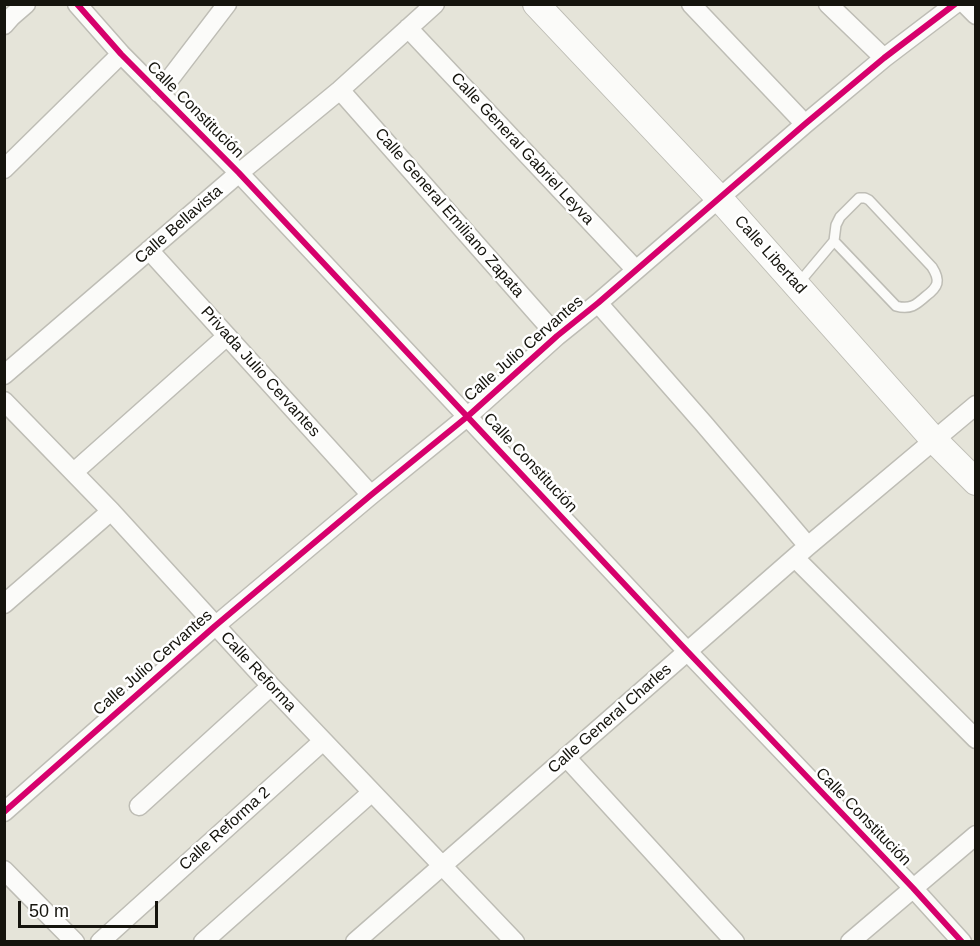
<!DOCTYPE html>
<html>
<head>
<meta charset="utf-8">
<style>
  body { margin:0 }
  #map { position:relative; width:980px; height:946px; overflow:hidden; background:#e5e4d9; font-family:Arial,sans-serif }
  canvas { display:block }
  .frame { position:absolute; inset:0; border:6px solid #15140d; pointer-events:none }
  .scale { position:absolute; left:18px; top:901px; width:140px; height:27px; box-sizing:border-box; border:3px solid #15140d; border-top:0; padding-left:8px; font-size:18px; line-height:21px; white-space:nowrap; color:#15140d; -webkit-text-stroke:4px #fff; paint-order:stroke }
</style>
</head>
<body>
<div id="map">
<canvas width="980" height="946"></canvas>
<div class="frame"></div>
<div class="scale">50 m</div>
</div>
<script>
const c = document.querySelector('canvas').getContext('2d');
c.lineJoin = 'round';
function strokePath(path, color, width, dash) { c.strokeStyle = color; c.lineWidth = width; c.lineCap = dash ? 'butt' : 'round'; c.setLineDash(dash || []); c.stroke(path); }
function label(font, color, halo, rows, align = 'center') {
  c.font = font + ' Arial,sans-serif'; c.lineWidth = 5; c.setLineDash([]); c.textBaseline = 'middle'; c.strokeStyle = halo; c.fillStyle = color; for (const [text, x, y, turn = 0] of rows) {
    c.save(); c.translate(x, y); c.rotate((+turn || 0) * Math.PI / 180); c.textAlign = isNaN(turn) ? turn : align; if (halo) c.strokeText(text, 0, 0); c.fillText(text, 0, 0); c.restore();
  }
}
const lane = new Path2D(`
  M798,284L834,241L896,306C910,310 916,305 926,296C938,287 941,281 932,267L869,200L865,198H859L840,217L836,225L834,241`);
const street = new Path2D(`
  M77,4L121,54L239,173L687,651L913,888L962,942
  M691,4L805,124
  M828,4L884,58
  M965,4L976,15
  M4,25L11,17L26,4
  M408,28L636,270
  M340,90L557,336
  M159,93L227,4
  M4,169L121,54
  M149,250L371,495
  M598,303L704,424L808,546
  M4,375L239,173L340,90L435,4
  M4,401L111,511L271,686L515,942
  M74,472L227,336
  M795,558L976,739
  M4,604L111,511
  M566,757L735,942
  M139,806L271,686
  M4,812L215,626L371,495L468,416L557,336L598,303L805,124L884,58L955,4
  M4,870L75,942
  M100,942L323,741
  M203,942L372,792
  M355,942L808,546L976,405
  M850,942L976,835`);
const secondary = new Path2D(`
  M536,4L720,199L934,440L976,482`);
strokePath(lane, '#bebdb5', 12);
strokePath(street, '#bebdb5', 21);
strokePath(secondary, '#bebdb5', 28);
strokePath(lane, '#fbfbf9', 9);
strokePath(street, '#fbfbf9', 18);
strokePath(secondary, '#fbfbf9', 26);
strokePath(new Path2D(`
  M77,4L121,54L239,173L687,651L913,888L962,942
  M4,812L215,626L371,495L468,416L557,336L598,303L805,124L884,58L955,4`), '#d6006c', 6);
label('16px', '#15140d', '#fff', [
  ["Calle Constitución",195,110,45],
  ["Calle General Gabriel Leyva",522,149,47],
  ["Calle General Emiliano Zapata",449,213,49],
  ["Calle Bellavista",179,225,-41],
  ["Calle Libertad",770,255,48],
  ["Calle Julio Cervantes",524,349,-41],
  ["Privada Julio Cervantes",260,372,48],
  ["Calle Constitución",530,463,47],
  ["Calle Julio Cervantes",153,663,-41],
  ["Calle Reforma",258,672,47],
  ["Calle General Charles",610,719,-41],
  ["Calle Constitución",863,817,46],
  ["Calle Reforma 2",225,829,-42]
]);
</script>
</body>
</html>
